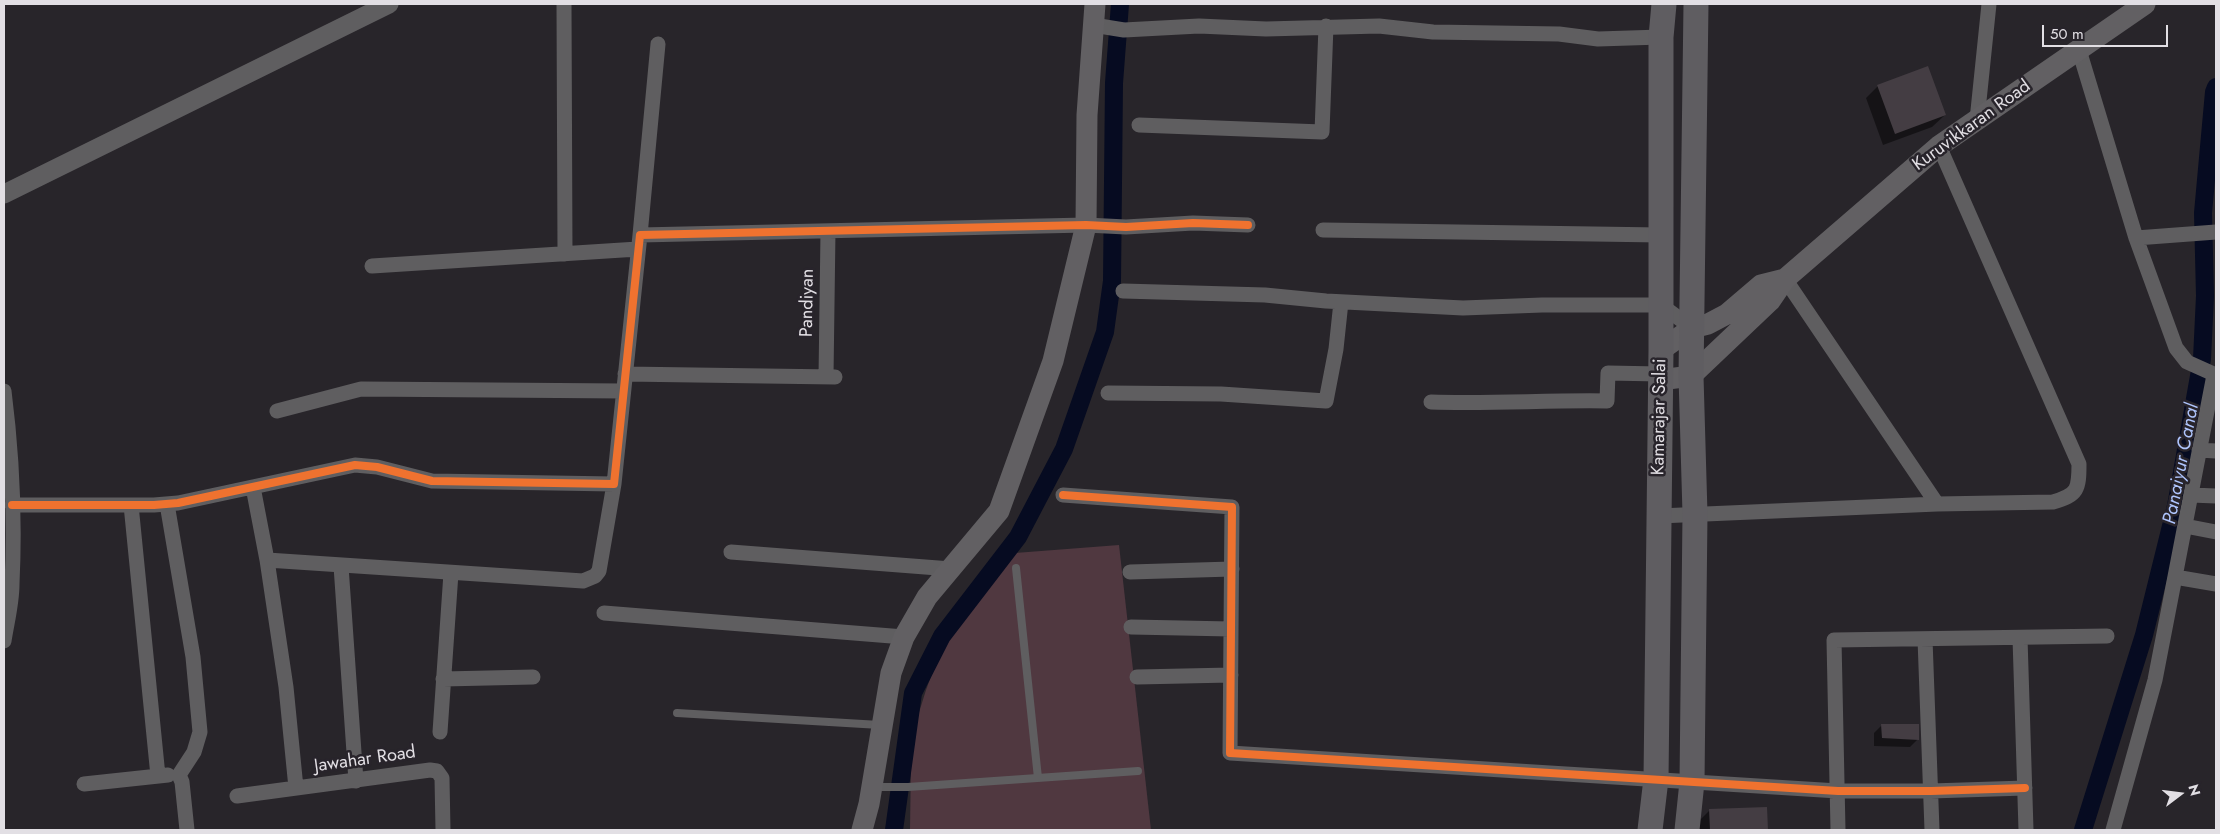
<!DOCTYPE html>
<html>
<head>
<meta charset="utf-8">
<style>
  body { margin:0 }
  #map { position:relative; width:2220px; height:834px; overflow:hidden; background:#28252a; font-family:Jost,sans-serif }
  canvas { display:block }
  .frame { position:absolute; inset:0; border:5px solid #e2dfe4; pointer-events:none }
  .north { position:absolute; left:2155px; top:769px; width:50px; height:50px; -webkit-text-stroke:4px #28242b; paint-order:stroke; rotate:75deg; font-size:14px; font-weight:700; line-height:20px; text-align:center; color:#e2dfe4 }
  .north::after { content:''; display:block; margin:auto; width:18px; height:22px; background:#e2dfe4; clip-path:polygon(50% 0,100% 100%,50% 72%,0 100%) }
  .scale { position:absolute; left:2042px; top:25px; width:126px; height:22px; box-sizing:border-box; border:2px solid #e2dfe4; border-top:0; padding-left:6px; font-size:15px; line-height:18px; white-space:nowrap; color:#e2dfe4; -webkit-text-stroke:4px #28242b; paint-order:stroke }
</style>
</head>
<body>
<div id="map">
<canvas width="2220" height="834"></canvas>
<div class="frame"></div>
<div class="north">N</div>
<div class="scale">50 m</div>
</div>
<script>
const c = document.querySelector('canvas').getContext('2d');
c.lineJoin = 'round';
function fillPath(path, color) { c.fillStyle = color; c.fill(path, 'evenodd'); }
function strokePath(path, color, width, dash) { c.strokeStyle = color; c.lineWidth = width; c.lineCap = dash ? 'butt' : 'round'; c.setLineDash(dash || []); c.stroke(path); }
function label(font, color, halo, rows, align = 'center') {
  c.font = font + ' Jost,sans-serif'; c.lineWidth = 5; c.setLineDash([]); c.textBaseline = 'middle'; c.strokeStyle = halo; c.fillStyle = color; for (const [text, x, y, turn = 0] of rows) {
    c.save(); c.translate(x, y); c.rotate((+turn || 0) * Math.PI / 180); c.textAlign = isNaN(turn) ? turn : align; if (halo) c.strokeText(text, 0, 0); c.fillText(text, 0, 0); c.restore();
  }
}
fillPath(new Path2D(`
  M1119,545L1151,830H910L911,761L916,722L926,690L940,652L959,623L1015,553Z`), '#503840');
fillPath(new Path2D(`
  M1878,86L1945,115L1932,127L1883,145L1866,98Z
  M1882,725L1918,739L1910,747L1874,746V733Z
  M1766,808L1767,830H1690L1710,810Z`), '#0007');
strokePath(new Path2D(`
  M894,830L913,693L942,636L1018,537L1064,449L1105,332L1112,281L1114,83L1120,4
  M2083,830L2144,635L2176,506L2202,359L2205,296L2203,213L2214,92L2216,87`), '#060b21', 18);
fillPath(new Path2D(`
  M1928,66L1946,115L1895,134L1877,85Z
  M1881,724H1919V740L1882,738Z
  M1767,807L1768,830H1710L1709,809Z`), '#443d43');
strokePath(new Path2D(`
  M1016,568L1038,778
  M677,713L880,725
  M874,787H908L1138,771`), '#5f5e60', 8);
strokePath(new Path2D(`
  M564,4L565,254
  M1093,25L1124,30L1199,26L1266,29L1379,26L1433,32L1559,34L1598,39L1661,37
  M2079,50L2136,238L2176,348L2187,362L2216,375
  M1977,120L1989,4
  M1139,125L1322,132L1326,26
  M1323,230L1661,235
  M640,235L658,44
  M2136,238L2216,232
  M372,266L638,249
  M1785,279L1937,504
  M1123,291L1265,295L1326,301L1463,308L1542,305H1661L1692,328
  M625,374L835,377
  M826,377L828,231
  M4,391C12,454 15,521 12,584C12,603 7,622 4,641
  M1108,393L1221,394L1326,401L1336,349L1341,302
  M1431,402C1490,404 1548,400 1607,401L1608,373L1660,374
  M277,411L361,389L623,391
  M2199,450L2216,451
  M253,487L267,560L583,581L595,576L599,571L614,484
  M1063,495L1232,507L1230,753L1838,791H1931L2025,788
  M2191,495L2216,496
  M167,504L193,657L200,732L194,752L179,775
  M12,505H154L178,503L355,465L377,467L432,481L614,484L640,235L1086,225L1126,227L1193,223L1248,225
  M131,505L158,776
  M1659,516L1937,504L2053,502C2078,495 2079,489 2079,464L1939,146
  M2185,526L2216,532
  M731,552L951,569
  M267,560L286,687L296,788
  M341,566L356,781
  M1130,572L1232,569
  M2175,577L2216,584
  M604,613L904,637
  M1131,627L1231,629
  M2020,638L2026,830
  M1925,639L1932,830
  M1137,677L1231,675
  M443,679L533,677
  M440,732L451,573
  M179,775L182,782L187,830
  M84,784L168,775
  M237,796L430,770L437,771L442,778L443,830
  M1838,830L1834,640L2107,636
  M2113,830L2155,680L2214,375`), '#5f5e60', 15);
strokePath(new Path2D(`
  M4,194L389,4`), '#5f5e60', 19);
strokePath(new Path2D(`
  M1661,350L1692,328L1708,324L1727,314L1761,285L1785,279
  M1660,380L1691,376L1770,301L1785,279L1939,146L2145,4
  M862,830L869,804L891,673L904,637L927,597L999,511L1053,361L1086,225L1087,115L1095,4`), '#626063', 21);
strokePath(new Path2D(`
  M1650,830L1656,779L1661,350V37L1664,4
  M1687,830L1692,782L1695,514L1691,376L1696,4`), '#5f5d61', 25);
strokePath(new Path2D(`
  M1063,495L1232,507L1230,753L1838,791H1931L2025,788
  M12,505H154L178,503L355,465L377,467L432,481L614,484L640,235L1086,225L1126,227L1193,223L1248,225`), '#ef722f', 8);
label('18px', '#e2dfe4', '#28242b', [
  ["Kuruvikkaran Road",1972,126,-36],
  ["Pandiyan",808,303,-89],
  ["Kamarajar Salai",1660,417,-89],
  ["Jawahar Road",365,760,-8]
]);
label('italic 19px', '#afc5fd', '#28242b', [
  ["Panaiyur Canal",2182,464,-79]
]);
</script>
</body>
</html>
